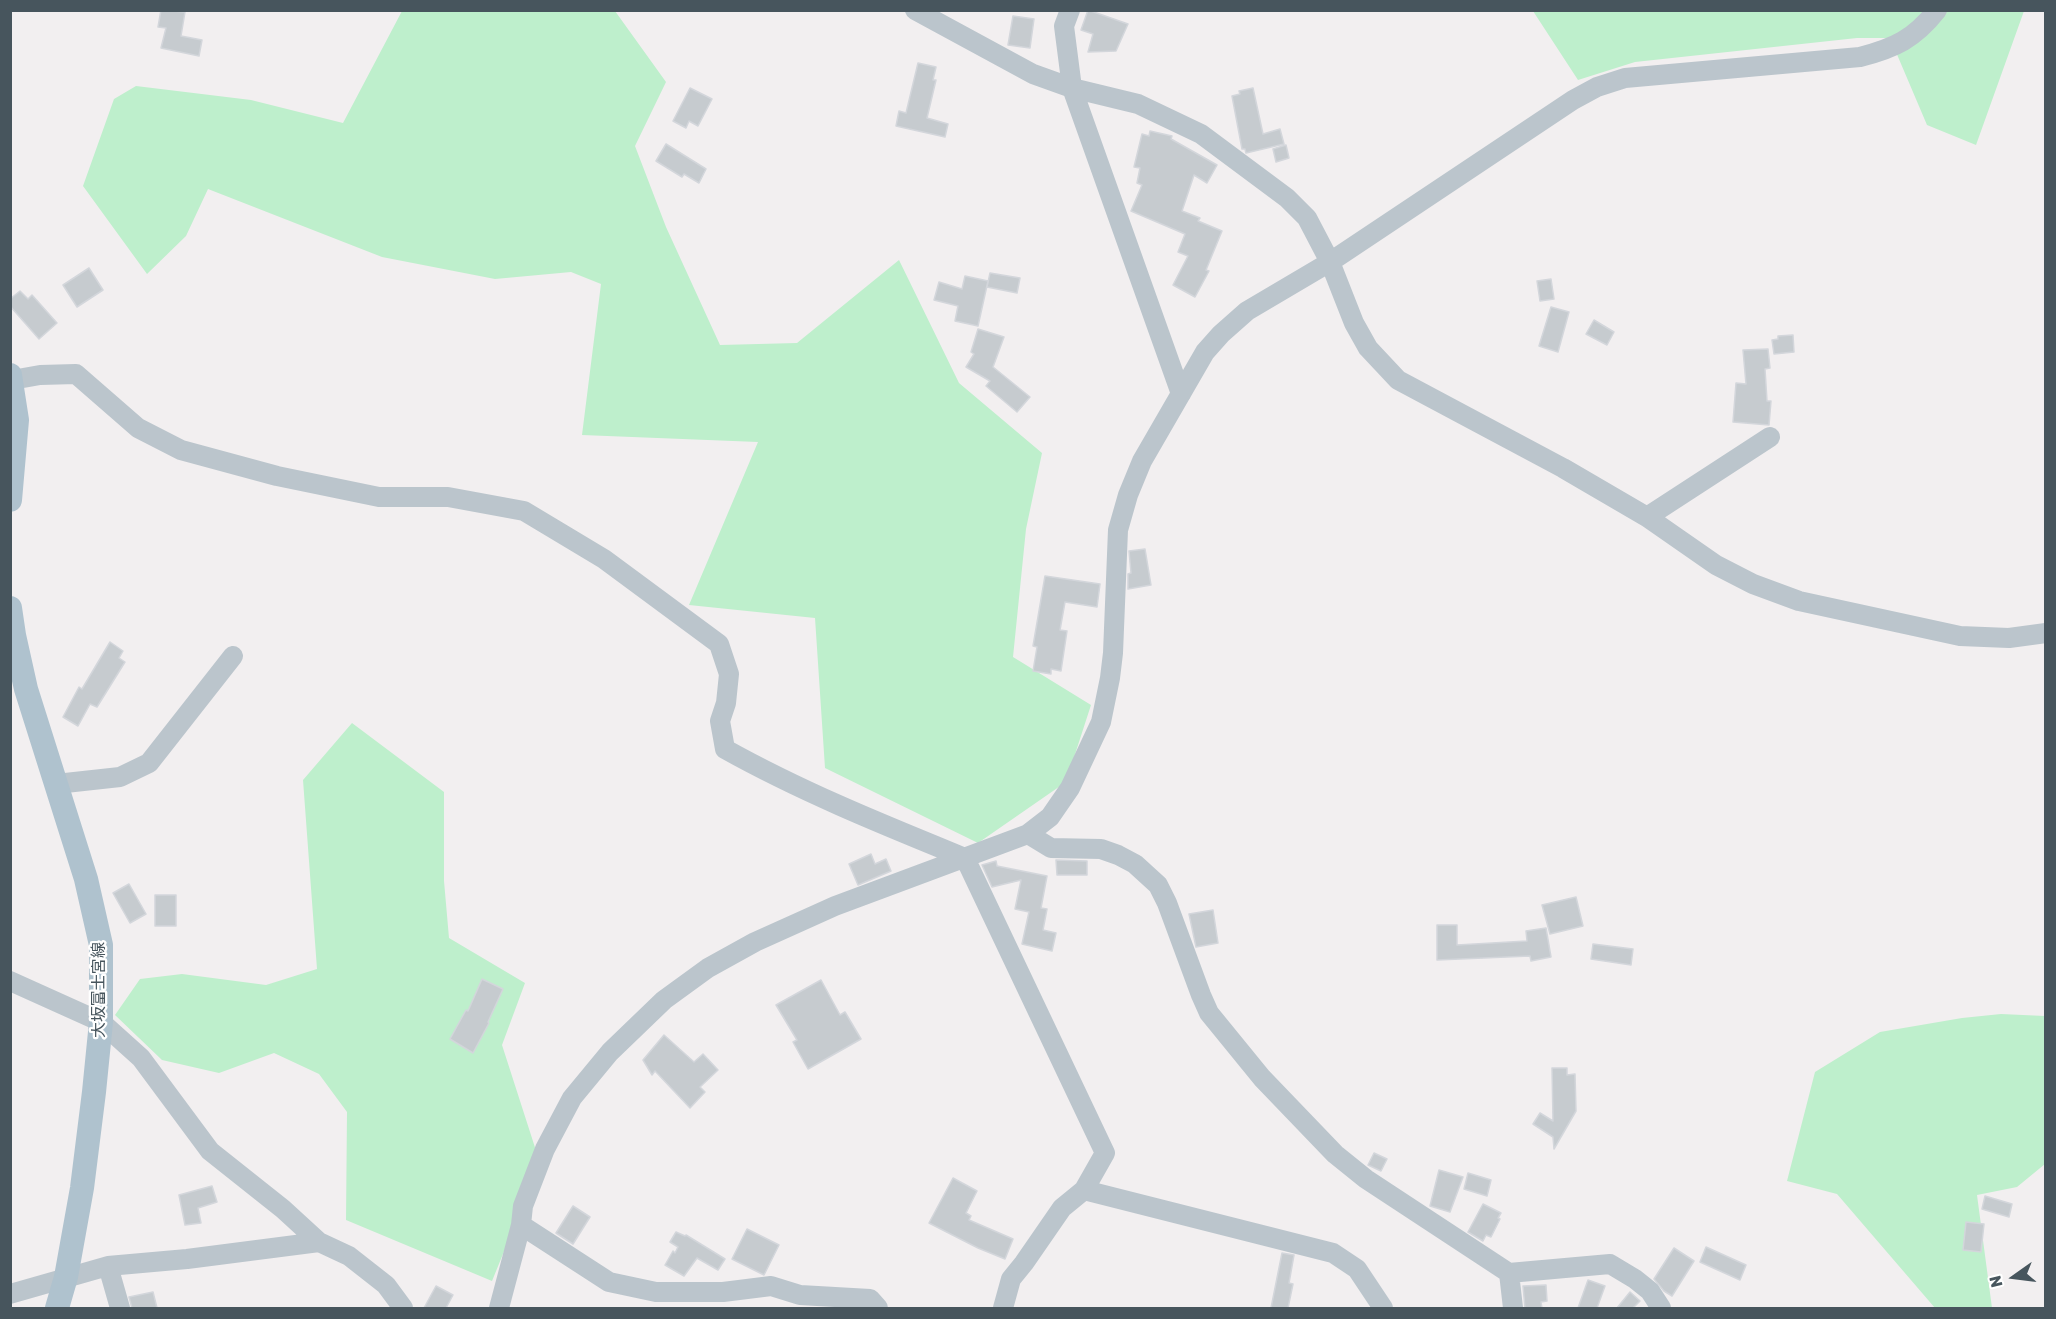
<!DOCTYPE html>
<html>
<head>
<meta charset="utf-8">
<style>
  body { margin:0 }
  #map { position:relative; width:2056px; height:1319px; overflow:hidden; background:#f2eff0; font-family:Rubik,sans-serif }
  canvas { display:block }
  .frame { position:absolute; inset:0; border:12px solid #47555d; pointer-events:none }
  .north { position:absolute; left:1984px; top:1247px; width:60px; height:60px; -webkit-text-stroke:4px #fff; paint-order:stroke; rotate:256deg; font-size:16px; font-weight:700; line-height:24px; text-align:center; color:#47555d }
  .north::after { content:''; display:block; margin:auto; width:21px; height:27px; background:#47555d; clip-path:polygon(50% 0,100% 100%,50% 72%,0 100%) }
</style>
</head>
<body>
<div id="map">
<canvas width="2056" height="1319"></canvas>
<div class="frame"></div>
<div class="north">N</div>
</div>
<script>
const c = document.querySelector('canvas').getContext('2d');
c.lineJoin = 'round';
function fillPath(path, color) { c.fillStyle = color; c.fill(path, 'evenodd'); }
function strokePath(path, color, width, dash) { c.strokeStyle = color; c.lineWidth = width; c.lineCap = dash ? 'butt' : 'round'; c.setLineDash(dash || []); c.stroke(path); }
function label(font, color, halo, rows, align = 'center') {
  c.font = font + ' Rubik,"Noto Sans JP",sans-serif'; c.lineWidth = 4.5; c.setLineDash([]); c.textBaseline = 'middle'; c.strokeStyle = halo; c.fillStyle = color; for (const [text, x, y, turn = 0] of rows) {
    c.save(); c.translate(x, y); c.rotate((+turn || 0) * Math.PI / 180); c.textAlign = isNaN(turn) ? turn : align; if (halo) c.strokeText(text, 0, 0); c.fillText(text, 0, 0); c.restore();
  }
}
fillPath(new Path2D(`
  M402,11H615L666,82L635,146L666,227L720,345L797,343L899,260L959,383L1042,453L1026,529L1013,657L1091,705L1066,782L978,843L825,768L815,618L689,605L758,442L582,435L601,284L571,272L495,279L382,257L208,189L186,236L147,274L83,186L114,99L136,86L251,100L343,123Z
  M1533,11H2024L1976,145L1927,125L1890,38H1857L1635,62L1578,80Z
  M352,723L444,792V881L449,938L525,983L502,1045L540,1163L492,1281L346,1220L347,1112L319,1074L274,1053L219,1073L162,1060L115,1015L140,979L182,974L266,985L317,969L303,780Z
  M2001,1014L2045,1016V1164L2017,1187L1977,1195L1992,1308H1935L1837,1194L1787,1181L1815,1072L1880,1032L1962,1018Z`), '#beefcc');
const building = new Path2D(`
  M161,10L185,12L181,36L202,40L199,56L161,48L166,28L158,27Z
  M1088,10L1128,24L1116,51L1088,52L1093,34L1081,30Z
  M1013,16L1034,19L1030,48L1008,45Z
  M918,63L936,67L933,80H936L927,118L948,124L945,137L896,126L899,111L906,113Z
  M690,88L712,99L698,126L689,121L686,128L673,121Z
  M1253,88L1263,134L1280,129L1284,144L1246,153L1245,149H1242L1232,96L1240,94L1239,91Z
  M1150,131L1172,136L1171,139L1217,165L1207,183L1194,175L1182,211L1200,218L1198,221L1222,231L1206,270L1209,271L1195,297L1173,285L1188,256L1178,252L1185,234L1131,211L1142,185L1137,183L1140,168L1134,167L1142,134L1149,136Z
  M666,144L706,169L699,183L684,174L682,177L656,161Z
  M1286,145L1289,158L1276,162L1273,149Z
  M89,268L103,290L77,307L63,285Z
  M990,273L1020,278L1017,293L987,287Z
  M965,276L988,281L978,326L955,321L958,306L934,300L939,282L962,289Z
  M1551,279L1554,299L1540,301L1537,281Z
  M20,291L28,299L32,295L57,323L39,339L10,306V299Z
  M1551,307L1569,312L1558,352L1539,346Z
  M1594,320L1614,332L1607,345L1586,334Z
  M978,329L1004,337L993,367L1030,397L1017,412L986,386L990,381L966,367L974,354L971,352Z
  M1793,335L1794,352L1774,354L1772,340L1778,339V336Z
  M1768,349L1770,368L1765,369L1767,401H1771L1769,425L1733,422L1736,383L1746,384L1743,350Z
  M1145,549L1151,585L1128,589V574L1131,573L1129,551Z
  M1045,576L1100,584L1097,607L1065,602L1060,630L1067,631L1061,671L1051,669V674L1033,671L1037,647L1033,646Z
  M110,642L123,651L119,658L125,662L97,707L90,704L78,726L63,717L79,687L82,689Z
  M871,854L875,864L886,859L891,871L858,885L849,864Z
  M1056,860L1087,861V875H1057Z
  M996,861L997,866L1047,876L1041,908L1047,909L1043,930L1056,933L1052,951L1022,944L1029,912L1015,909L1021,880L992,887L982,865Z
  M129,884L146,914L130,923L113,893Z
  M155,895H176V926H155Z
  M1576,897L1583,926L1550,934L1542,905Z
  M1213,910L1218,943L1196,947L1189,914Z
  M1437,925H1457V945L1527,941L1526,931L1546,928L1551,957L1531,961L1530,956L1437,960Z
  M1593,944L1633,949L1631,965L1591,959Z
  M482,979L503,989L488,1022L489,1023L473,1053L450,1039L466,1010L468,1011Z
  M821,980L840,1015L845,1012L861,1039L808,1069L793,1042L797,1040L776,1005Z
  M664,1035L694,1062L703,1054L718,1070L700,1087L705,1092L690,1108L655,1071L652,1075L643,1060Z
  M1552,1068H1567V1075L1575,1074L1576,1111L1554,1149L1553,1137L1533,1124L1540,1113L1553,1121Z
  M1374,1153L1387,1159L1381,1171L1368,1165Z
  M1439,1170L1463,1177L1450,1212L1430,1206Z
  M1468,1173L1491,1180L1487,1196L1464,1189Z
  M953,1178L977,1191L966,1213L971,1216L969,1220L1013,1239L1005,1259L978,1248L929,1223Z
  M212,1186L217,1202L198,1208L201,1223L185,1225L179,1195Z
  M1985,1196L2012,1204L2009,1217L1982,1209Z
  M1483,1204L1501,1213L1498,1218L1500,1219L1491,1237L1486,1235L1483,1241L1468,1232Z
  M573,1206L590,1217L573,1244L556,1233Z
  M1966,1222L1984,1224L1981,1252L1963,1250Z
  M747,1229L779,1245L764,1275L732,1259Z
  M676,1232L685,1236L686,1235L725,1259L718,1270L697,1258L684,1276L665,1265L673,1251L675,1253L678,1247L670,1242Z
  M1706,1247L1746,1265L1740,1280L1700,1262Z
  M1674,1248L1694,1261L1672,1296L1664,1291L1654,1279Z
  M1282,1253L1294,1255L1289,1283L1293,1284L1288,1308H1271Z
  M1588,1280L1605,1286L1597,1308H1578Z
  M1546,1285L1547,1301L1541,1302L1542,1308H1525L1523,1286Z
  M436,1286L453,1295L446,1308H424Z
  M153,1292L157,1308H132L129,1297Z
  M1630,1292L1640,1301L1633,1308H1617Z`);
fillPath(building, '#c6cbcf');
strokePath(building, '#d3d6db', 1.5);
strokePath(new Path2D(`
  M915,10L1033,74L1072,88L1138,104L1201,134L1287,198L1307,218L1330,262L1354,323L1368,348L1398,380L1563,468L1647,517L1716,565L1753,584L1799,601L1960,636L2009,638L2046,633
  M1070,10L1064,26L1072,88L1181,394
  M12,380L40,375L76,374L138,428L181,450L277,476L379,497H448L524,511L604,559L719,644L729,674L726,703L720,721L725,749C802,792 884,825 965,858L1105,1153L1084,1190
  M1647,517L1770,437
  M56,784L120,777L149,763L233,656
  M1028,834L1051,848L1101,849L1118,855L1135,864L1158,885L1167,903L1201,995L1209,1013L1262,1078L1335,1154L1366,1179L1509,1273L1610,1264L1635,1279L1650,1291L1661,1308
  M10,981L101,1022L141,1058L210,1151L283,1209L319,1242L349,1256L386,1285L403,1308
  M521,1225L609,1282L656,1292H723L771,1286L800,1295L870,1299L878,1308
  M108,1266L120,1308
  M1509,1273L1513,1308
  M10,1294L108,1266L187,1259L319,1242
  M499,1308L521,1225L523,1206L545,1149L572,1098L610,1052L664,1000L708,968L755,942L835,906L1028,834L1050,817L1070,788L1101,722L1110,678L1113,653L1118,530L1128,495L1142,461L1205,352L1221,334L1247,311L1330,262L1573,100L1597,87L1625,78L1860,57C1895,48 1914,39 1937,10
  M1003,1308L1011,1279L1024,1263L1062,1208L1084,1190L1333,1253L1357,1269L1383,1308`), '#bbc5cc', 20);
strokePath(new Path2D(`
  M10,375L17,420L10,500
  M10,608L14,635L26,689L86,879L101,945V1022L94,1092L82,1188L66,1277L57,1308`), '#afc2ce', 24);
label('16px', '#47555d', '#fff', [
  ["大坂富士宮線",99,990,-90]
]);
</script>
</body>
</html>
